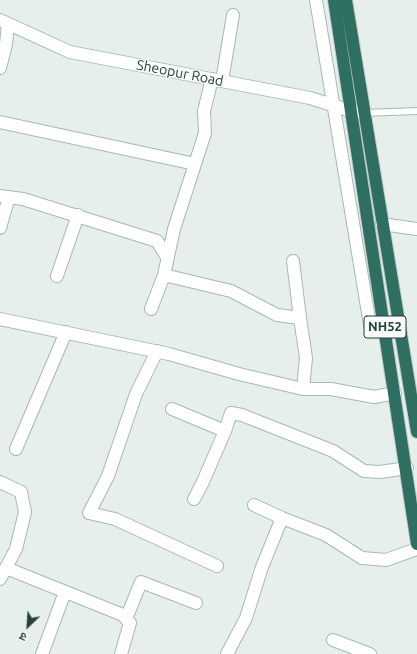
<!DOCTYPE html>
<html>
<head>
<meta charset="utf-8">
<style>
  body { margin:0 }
  #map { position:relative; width:417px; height:654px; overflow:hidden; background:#e6efeb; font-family:Ubuntu,"Noto Sans Devanagari",sans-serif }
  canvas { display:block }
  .north { position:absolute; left:8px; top:606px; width:40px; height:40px; -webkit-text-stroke:3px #f7fbf9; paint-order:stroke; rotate:205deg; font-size:11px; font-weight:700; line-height:16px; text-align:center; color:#24423a }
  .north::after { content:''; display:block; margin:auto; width:14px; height:18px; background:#24423a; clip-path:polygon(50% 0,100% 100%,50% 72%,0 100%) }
</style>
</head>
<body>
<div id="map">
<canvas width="417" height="654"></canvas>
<div class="north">उ</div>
</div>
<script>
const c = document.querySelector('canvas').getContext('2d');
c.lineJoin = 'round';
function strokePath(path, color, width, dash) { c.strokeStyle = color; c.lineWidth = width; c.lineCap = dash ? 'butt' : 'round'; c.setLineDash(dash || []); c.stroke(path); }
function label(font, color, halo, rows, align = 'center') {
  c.font = font + ' Ubuntu,sans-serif'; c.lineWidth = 3; c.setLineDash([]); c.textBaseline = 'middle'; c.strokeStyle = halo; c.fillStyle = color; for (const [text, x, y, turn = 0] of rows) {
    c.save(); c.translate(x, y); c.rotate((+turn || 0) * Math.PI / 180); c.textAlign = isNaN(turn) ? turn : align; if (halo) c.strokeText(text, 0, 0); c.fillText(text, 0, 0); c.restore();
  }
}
const lane = new Path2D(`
  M364,113L417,111`);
const street = new Path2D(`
  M316,0L370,325
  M0,68L6,44L8,24
  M212,79L204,111L205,133L174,229L164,275L231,291L277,315L300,318L306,358L303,389
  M222,81L233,15
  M0,122L195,164
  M0,196L23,199L157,241L167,257
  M382,224L417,229
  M0,228L9,197
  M293,261L300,318
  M57,276L78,215
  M151,309L164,275
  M0,319L169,354L239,374L303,389H331L374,397L395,393
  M157,351L136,394L108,476L89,513L115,519L217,566
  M172,409L225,431L231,413L242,415L333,451L364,471L380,472L407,468
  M16,449L66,332
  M0,482L21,492L25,512L16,549L0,579
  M194,499L202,484L225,431
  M254,505L282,518
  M6,568L123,615L130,623L121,654
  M126,619L141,582L196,603
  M333,640L370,654
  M42,654L65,592
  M227,654L246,618L262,567L282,518L326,535L362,558L386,560L417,549`);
const secondary = new Path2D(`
  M0,20L70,52L310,98L351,111L364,113`);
const highway = new Path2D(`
  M334,0L417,544
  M346,0L417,432`);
strokePath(lane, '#a8b8b2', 8);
strokePath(street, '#a8b8b2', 14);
strokePath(secondary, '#a4bbb3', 14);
strokePath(highway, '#c2cac8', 14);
strokePath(lane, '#fff', 6);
strokePath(street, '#fff', 12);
strokePath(secondary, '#fff', 12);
strokePath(highway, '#2f6f62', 12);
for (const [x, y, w] of [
  [385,327,42]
]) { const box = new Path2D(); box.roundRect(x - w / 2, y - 11, w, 22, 3); c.fillStyle = '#f7fbf9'; c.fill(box); strokePath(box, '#24423a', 1); }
label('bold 13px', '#24423a', null, [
  ["NH52",385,327]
]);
label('14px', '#24423a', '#f7fbf9', [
  ["Sheopur Road",180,73,11]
]);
</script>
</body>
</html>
